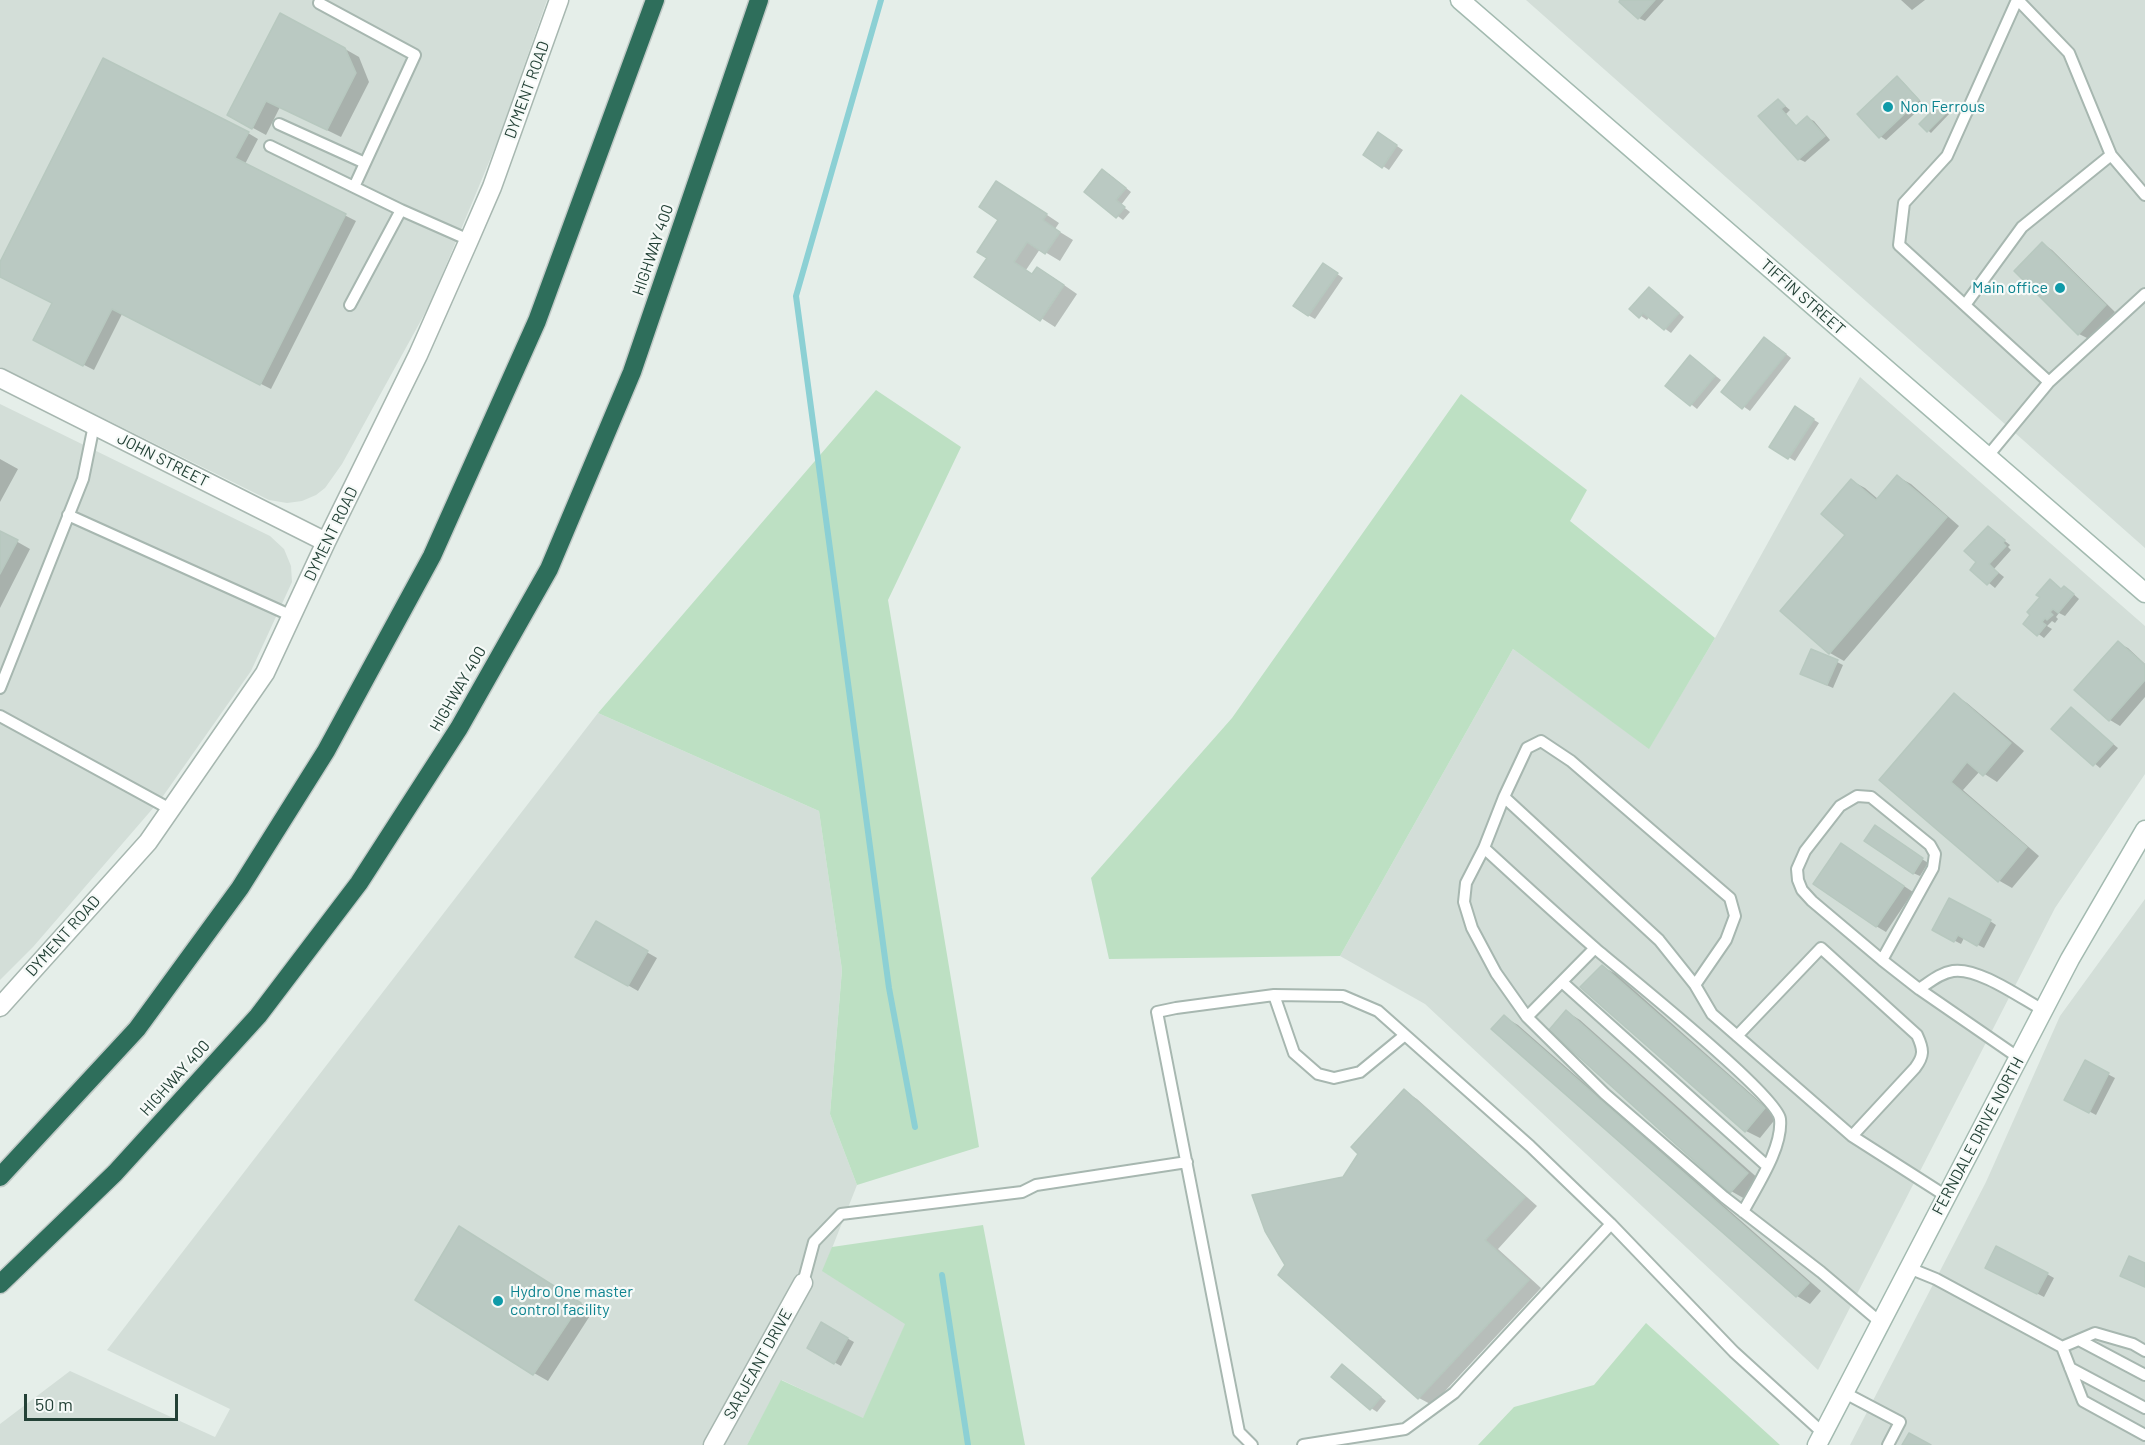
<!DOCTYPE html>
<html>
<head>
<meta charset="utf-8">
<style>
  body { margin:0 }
  #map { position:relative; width:2145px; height:1445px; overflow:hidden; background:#e5eee9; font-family:Barlow,sans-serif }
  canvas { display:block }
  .scale { position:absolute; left:24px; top:1394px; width:154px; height:27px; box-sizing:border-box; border:3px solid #234136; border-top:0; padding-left:8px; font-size:18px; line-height:21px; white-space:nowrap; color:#234136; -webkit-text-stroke:4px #f6faf8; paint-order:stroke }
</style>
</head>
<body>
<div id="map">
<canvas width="2145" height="1445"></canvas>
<div class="scale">50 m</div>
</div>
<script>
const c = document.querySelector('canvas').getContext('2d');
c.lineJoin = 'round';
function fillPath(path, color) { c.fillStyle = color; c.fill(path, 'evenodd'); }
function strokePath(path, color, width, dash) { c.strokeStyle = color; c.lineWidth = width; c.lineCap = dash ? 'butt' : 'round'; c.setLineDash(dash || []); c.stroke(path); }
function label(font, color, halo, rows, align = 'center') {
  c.font = font + ' Barlow,sans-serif'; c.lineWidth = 4.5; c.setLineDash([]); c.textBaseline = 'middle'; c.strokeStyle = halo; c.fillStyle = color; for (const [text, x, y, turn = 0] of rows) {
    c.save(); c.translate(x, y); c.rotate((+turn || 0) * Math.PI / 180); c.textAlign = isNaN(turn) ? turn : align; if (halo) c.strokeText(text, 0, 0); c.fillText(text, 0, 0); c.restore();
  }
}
fillPath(new Path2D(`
  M0,0H547L499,138L430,304L342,464L325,488L316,495L302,501L287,503L269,500L0,367Z
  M1526,0H2145V548L1806,248Z
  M1860,377L2145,626V774L2055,908L1818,1370L1425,1004L1340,956L1513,649L1649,748L1715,638Z
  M0,404L270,536L284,549L291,566L292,582L251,671L161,799L33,947L0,980Z
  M598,713L819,811L842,970L830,1114L857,1185L823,1271L906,1323L863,1419L782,1380L747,1445H0V1424L70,1371L215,1437L230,1409L107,1350Z
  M2145,899V1445H1850L1986,1182L2060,1016Z`), '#d3ded8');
fillPath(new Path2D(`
  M876,390L961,447L888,600L979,1147L857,1185L830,1114L842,970L819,811L598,713Z
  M1461,394L1587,490L1570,521L1715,638L1649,749L1513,649L1340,956L1109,959L1091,878L1232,718Z
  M983,1225L1025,1445H747L781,1380L863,1418L905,1324L822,1271L832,1247Z
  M1646,1323L1780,1445H1478L1514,1407L1594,1385Z`), '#bde0c3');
fillPath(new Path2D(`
  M1622,0H1664L1645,21L1639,18Z
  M1901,0H1925L1912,10Z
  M345,49L359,57L369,82L341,137L280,107L266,135L229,115Z
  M1897,78L1903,82L1924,105L1886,140L1880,136Z
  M1778,100L1790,110L1786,114L1797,127L1808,118L1814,121L1830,140L1805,162L1799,159L1761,116Z
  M1943,106L1950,113L1931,133L1921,124Z
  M248,133L258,139L245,164L356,221L271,389L122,314L94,370L45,345L53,303L0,276V266Z
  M1385,138L1403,150L1389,170L1383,166Z
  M1109,174L1131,192L1121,205L1130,212L1123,220L1086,192Z
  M1010,190L1059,223L1055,229L1073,240L1060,261L1040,249L1026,270L1033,275L1051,276L1077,294L1055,327L977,277L989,258Z
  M2043,244L2052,250L2115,312L2089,339L2079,334Z
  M1330,269L1343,278L1315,319L1308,315Z
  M1655,293L1684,317L1671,333L1649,317L1647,320L1631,309Z
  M1771,342L1791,358L1750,411L1723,392Z
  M1697,361L1721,380L1697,409L1667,385Z
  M1795,408L1819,423L1795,461L1771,446Z
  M0,459L18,469L0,502Z
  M1898,477L1911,484L1959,526L1844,661L1830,653L1782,611L1847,535L1852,481L1865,488L1878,499Z
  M1988,528L2010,545L2008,547L2011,550L1994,569L2004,577L1995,588L1972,569L1978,562Z
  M0,532L30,549L0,608Z
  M2056,585L2062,590L2070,591L2079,599L2065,616L2059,613L2056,617L2058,619L2055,623L2052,621L2047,626L2052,629L2044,638L2025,624Z
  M2118,643L2128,648L2145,664V697L2120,726L2110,720Z
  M1837,662L1843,665L1833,688L1808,677Z
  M1954,695L1967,703L2024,751L1997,782L1980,771L1963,790L2039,856L2012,888L1998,880L1881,780Z
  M2071,709L2118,748L2100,768L2054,729Z
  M1880,831L1928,863L1920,876L1913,873Z
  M1851,851L1913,892L1886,932L1876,926Z
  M1990,921L1996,925L1984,948L1964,938L1961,944L1934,930Z
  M596,923L657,958L638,991L577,956Z
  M1603,967L1616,974L1777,1117L1760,1138L1746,1131L1583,987Z
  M1567,1012L1580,1020L1761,1181L1745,1199L1731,1191Z
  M1504,1017L1518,1025L1821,1291L1810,1304L1797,1296L1494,1029Z
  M2085,1062L2115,1078L2096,1115L2066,1099Z
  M1404,1091L1417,1099L1537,1206L1498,1249L1541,1288L1432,1405L1419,1398Z
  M473,1236L593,1311L548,1381L534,1373Z
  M1993,1271L2047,1274L2054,1278L2044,1297Z
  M821,1324L854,1342L841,1366L809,1348Z
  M1349,1370L1386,1401L1377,1412L1371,1408Z`), '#0003');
strokePath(new Path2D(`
  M881,0L796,296L889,988L915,1127
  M942,1275L968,1445`), '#8cd0d4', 6);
const building = new Path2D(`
  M1620,0H1655L1638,19L1619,2Z
  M280,13L345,48L356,73L327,130L266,101L252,129L227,115Z
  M103,58L249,132L235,158L346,214L260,385L112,309L83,366L33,340L52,303L0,277V262Z
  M1897,76L1919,100L1879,138L1857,114Z
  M1778,99L1785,106L1781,109L1796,126L1807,116L1825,136L1798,160L1758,116Z
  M1940,103L1948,111L1927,132L1919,124Z
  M1378,132L1397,145L1382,168L1363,155Z
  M1102,169L1126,188L1116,200L1125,207L1116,218L1084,192Z
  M996,181L1047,214L1043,220L1060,232L1045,254L1027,242L1014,262L1032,274L1037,267L1064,285L1040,321L974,277L987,258L977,252L998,220L979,207Z
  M2042,242L2106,305L2078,335L2014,271Z
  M1323,263L1338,273L1308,316L1293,306Z
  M1649,287L1679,313L1664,330L1643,313L1639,318L1629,309Z
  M1764,337L1786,354L1742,409L1721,392Z
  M1690,355L1715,376L1690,406L1665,386Z
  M1795,406L1814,419L1788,459L1769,447Z
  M1897,475L1947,517L1829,654L1780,611L1845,535L1821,514L1851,479L1876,500Z
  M1988,526L2005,540L2003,543L2006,546L1989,564L1998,573L1987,585L1970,570L1976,562L1964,551Z
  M0,531L18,540L0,574Z
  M2050,579L2061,589L2064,586L2074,594L2058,613L2053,609L2050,612L2053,615L2047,620L2045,618L2042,622L2046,625L2037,636L2023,624L2030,615L2027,612L2040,597L2036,595Z
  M2118,641L2145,665V680L2109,721L2074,690Z
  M1811,649L1838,660L1827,685L1800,674Z
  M1954,693L2011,743L1983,776L1967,762L1951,782L2027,847L1998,882L1879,780Z
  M2071,707L2113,744L2093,766L2051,729Z
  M1875,825L1923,858L1913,874L1864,841Z
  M1841,843L1904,886L1876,927L1813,884Z
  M1949,898L1991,920L1977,946L1958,935L1954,942L1932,930Z
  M596,921L648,951L628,986L575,957Z
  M1602,965L1765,1108L1745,1132L1580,987Z
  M1566,1010L1748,1173L1730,1193L1549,1030Z
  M1504,1015L1809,1283L1796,1297L1491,1029Z
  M2085,1060L2109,1073L2089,1113L2064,1100Z
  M1404,1089L1525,1197L1485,1240L1529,1280L1418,1399L1278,1275L1285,1265L1265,1231L1252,1195L1343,1177L1358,1154L1351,1147Z
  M459,1226L581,1303L533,1375L415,1300Z
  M1996,1246L2048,1273L2037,1294L1985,1268Z
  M2129,1256L2145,1263V1287L2120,1276Z
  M821,1322L848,1338L834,1364L807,1348Z
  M1342,1364L1381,1397L1370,1410L1331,1377Z
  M1909,1433L1931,1445H1902Z`);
fillPath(building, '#bac9c2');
strokePath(building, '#b7c8bf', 1.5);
const lane = new Path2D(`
  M2017,0L1947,156L1904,203L1899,245L2049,382
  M2018,0L2069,53L2111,155L2145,195
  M319,3L415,55L354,187
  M279,124L365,163
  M270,146L401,210
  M350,305L401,210L469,240
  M1965,305L2022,227L2111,155
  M1987,457L2049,382L2145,294
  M68,515L292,616
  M0,688L83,479L94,425
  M0,716L170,809
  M1504,797L1484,848L1466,883L1464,902L1472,928L1496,973L1527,1017L1605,1094L1724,1197L1821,1272L1880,1322
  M1484,848C1521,882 1558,916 1596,949C1624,973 1777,1095 1780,1119C1783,1148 1756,1187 1743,1212
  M1882,960L1933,868L1935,854L1930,845L1871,797L1857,796L1840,806L1805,851L1797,869L1798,880L1802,890L1812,901L1882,960L1919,989L2019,1058
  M1562,982L1767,1166
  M1695,985L1726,940L1735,916L1730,898L1571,761L1541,741L1527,748L1504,797L1659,940L1695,985L1712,1014L1852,1136L1946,1196
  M1919,989C1930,982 1940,973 1953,971C1978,967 2021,998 2043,1010
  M1274,995L1294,1053L1318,1074L1334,1078L1360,1072L1405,1035
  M1527,1017L1595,948
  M1737,1036L1821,948L1917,1035C1924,1050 1924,1056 1915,1068L1852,1136
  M1909,1268L1936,1279L2062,1347L2083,1401L2145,1435
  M803,1283L814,1242L841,1214L1022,1192L1036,1185L1187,1162
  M2079,1340L2145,1375
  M2062,1347L2095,1333L2133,1344L2145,1351
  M2070,1368L2145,1408
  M1843,1392L1900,1422L1888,1445
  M1252,1445L1239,1432L1157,1012L1176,1008L1274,995L1343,996L1378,1011L1530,1146L1611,1224L1734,1352L1823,1433
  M1303,1445L1405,1429L1454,1393L1611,1224`);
const street = new Path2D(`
  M0,378L326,542
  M0,1007L148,842L265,673L326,542L418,355L469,240L492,187L559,0
  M713,1445L803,1283`);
const secondary = new Path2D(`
  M1460,0L2145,593
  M1817,1445L2070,959L2145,830`);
const highway = new Path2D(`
  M0,1177L137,1029L240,888L326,751L432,556L537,321L655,0
  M0,1284L115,1173L258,1016L359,883L459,728L549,569L632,372L759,0`);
strokePath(lane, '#a7b7b0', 14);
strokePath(street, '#a7b7b0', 21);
strokePath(secondary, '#a3bab0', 21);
strokePath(highway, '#c1cac7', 21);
strokePath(lane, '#fff', 10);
strokePath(street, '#fff', 18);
strokePath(secondary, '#fff', 18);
strokePath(highway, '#2e6e5b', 18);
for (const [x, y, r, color] of [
  [1888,107,6,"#0f9aa8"],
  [2060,288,6,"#0f9aa8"],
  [498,1301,6,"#0f9aa8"]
]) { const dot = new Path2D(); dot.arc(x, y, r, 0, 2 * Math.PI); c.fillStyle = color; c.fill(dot); strokePath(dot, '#f6faf8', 2); }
label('16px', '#234136', '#f6faf8', [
  ["DYMENT ROAD",527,90,-70],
  ["HIGHWAY 400",653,250,-71],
  ["TIFFIN STREET",1803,297,41],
  ["JOHN STREET",163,460,27],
  ["DYMENT ROAD",331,534,-64],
  ["HIGHWAY 400",458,689,-60],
  ["DYMENT ROAD",63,936,-48],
  ["HIGHWAY 400",175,1078,-48],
  ["FERNDALE DRIVE NORTH",1978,1136,-62],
  ["SARJEANT DRIVE",758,1364,-61]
]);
label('16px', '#0d838f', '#f6faf8', [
  ["Non Ferrous",1900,107],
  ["Main office",2048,288,"right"],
  ["Hydro One master",510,1292],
  ["control facility",510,1310]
], 'left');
</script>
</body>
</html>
